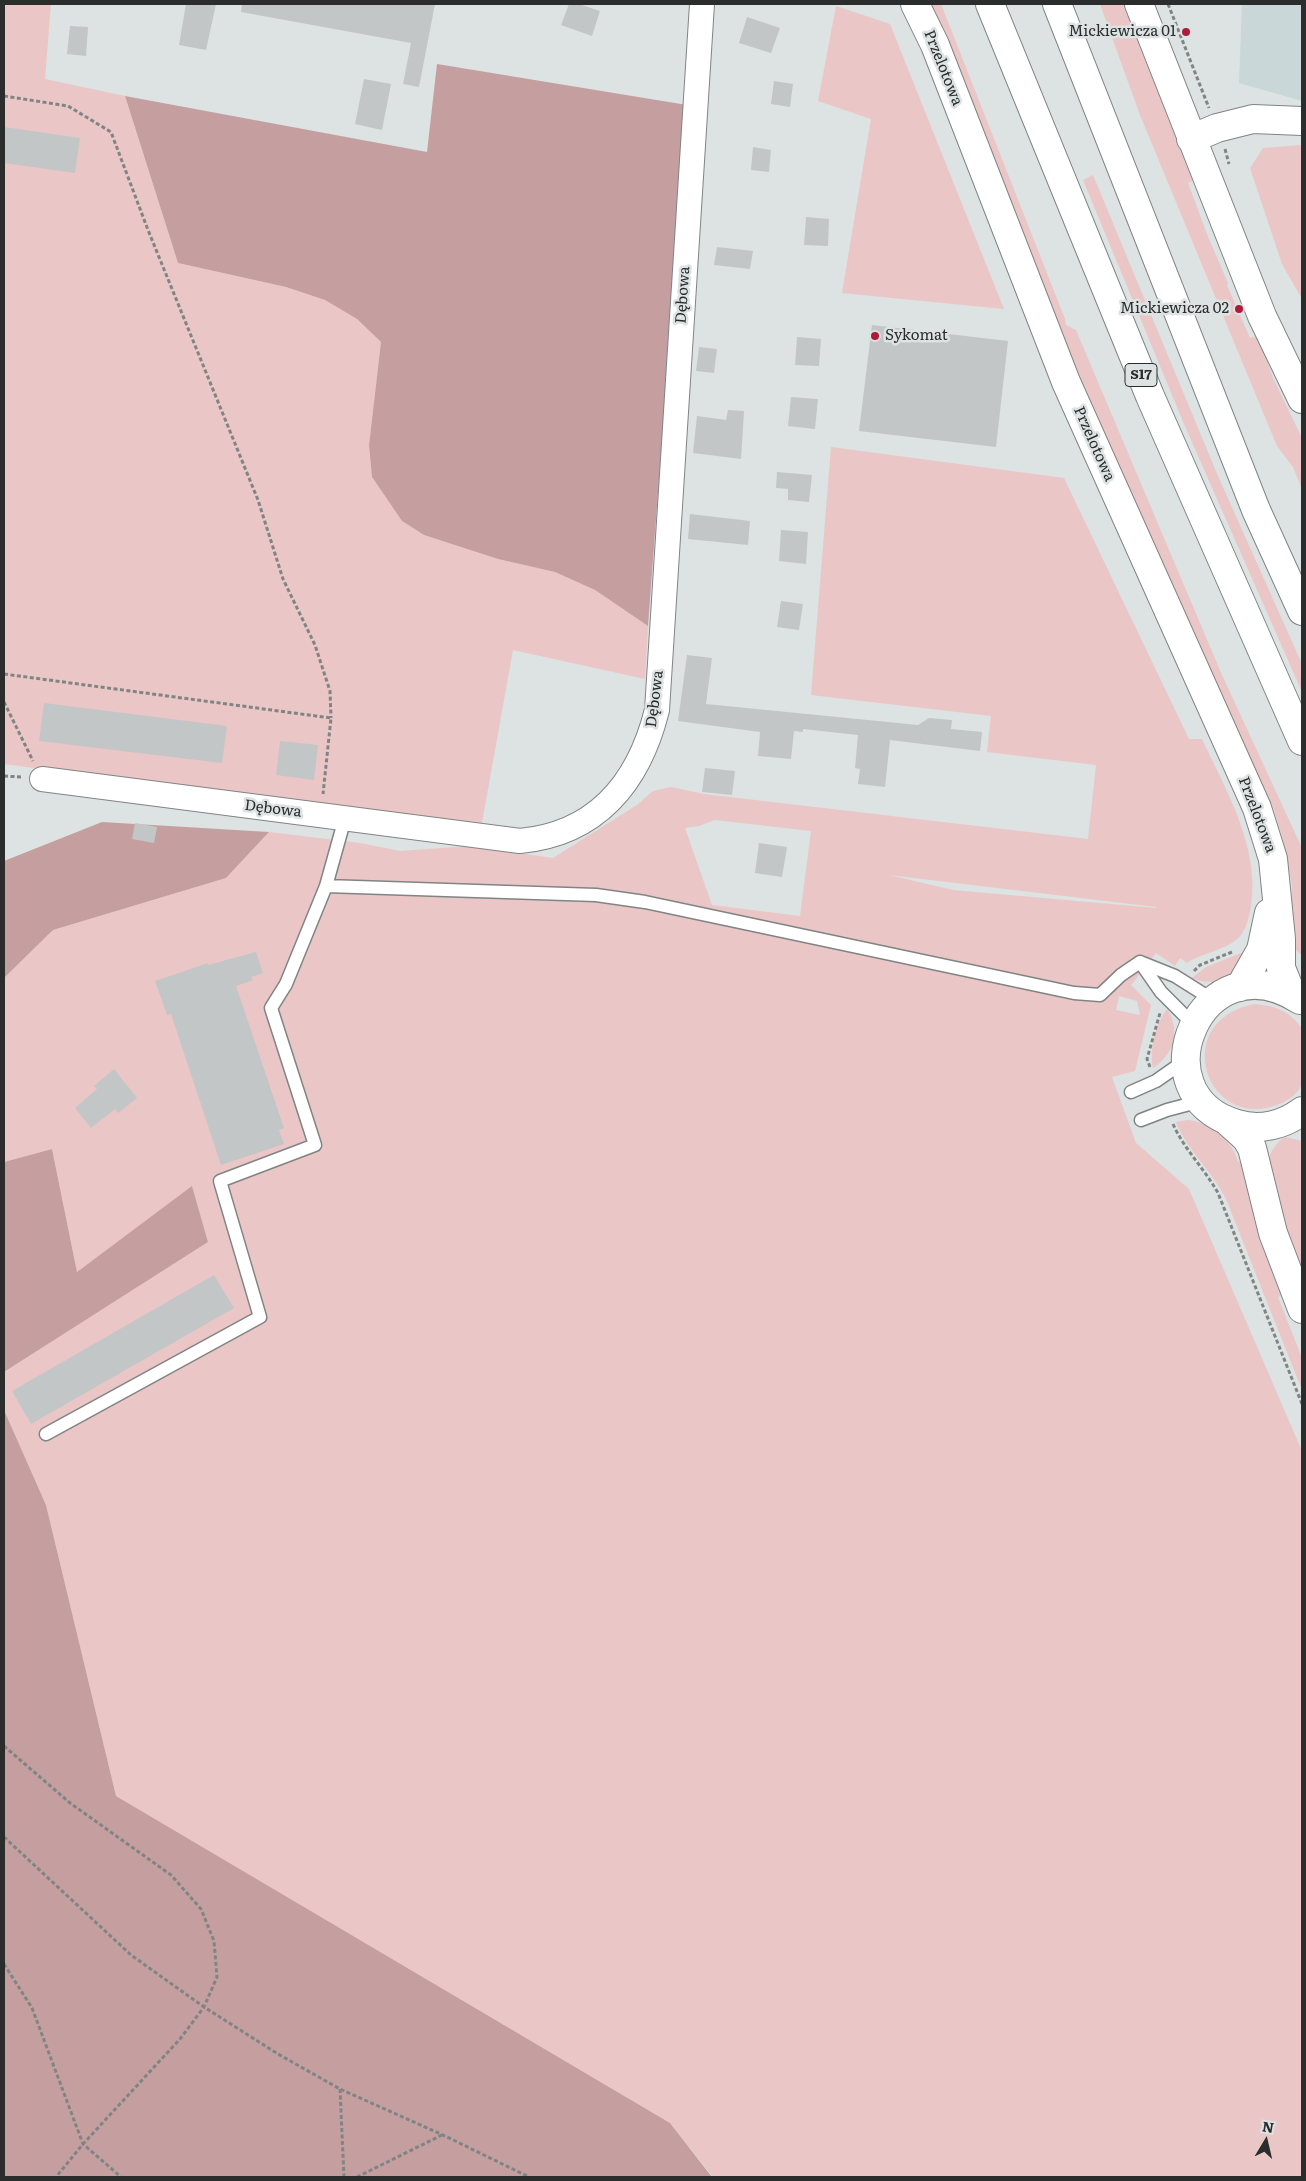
<!DOCTYPE html>
<html>
<head>
<meta charset="utf-8">
<style>
  body { margin:0 }
  #map { position:relative; width:1306px; height:2181px; overflow:hidden; background:#dde2e2; font-family:Literata,serif }
  canvas { display:block }
  .frame { position:absolute; inset:0; border:5px solid #2b2d2d; pointer-events:none }
  .north { position:absolute; left:1241px; top:2116px; width:50px; height:50px; -webkit-text-stroke:4px #dde2e2; paint-order:stroke; rotate:9deg; font-size:14px; font-weight:700; line-height:20px; text-align:center; color:#2b2d2d }
  .north::after { content:''; display:block; margin:auto; width:18px; height:22px; background:#2b2d2d; clip-path:polygon(50% 0,100% 100%,50% 72%,0 100%) }
</style>
</head>
<body>
<div id="map">
<canvas width="1306" height="2181"></canvas>
<div class="frame"></div>
<div class="north">N</div>
</div>
<script>
const c = document.querySelector('canvas').getContext('2d');
c.lineJoin = 'round';
function fillPath(path, color) { c.fillStyle = color; c.fill(path, 'evenodd'); }
function strokePath(path, color, width, dash) { c.strokeStyle = color; c.lineWidth = width; c.lineCap = dash ? 'butt' : 'round'; c.setLineDash(dash || []); c.stroke(path); }
function label(font, color, halo, rows, align = 'center') {
  c.font = font + ' Literata,serif'; c.lineWidth = 5; c.setLineDash([]); c.textBaseline = 'middle'; c.strokeStyle = halo; c.fillStyle = color; for (const [text, x, y, turn = 0] of rows) {
    c.save(); c.translate(x, y); c.rotate((+turn || 0) * Math.PI / 180); c.textAlign = isNaN(turn) ? turn : align; if (halo) c.strokeText(text, 0, 0); c.fillText(text, 0, 0); c.restore();
  }
}
fillPath(new Path2D(`
  M1242,4H1302V101L1239,83Z`), '#c9d7d8');
fillPath(new Path2D(`
  M4,4H51L45,79L125,96L178,263L286,287L325,300L357,319L381,342L369,445L372,477L402,521L424,535L498,559L555,572L595,590L648,626L645,679L513,650L481,828L4,764Z
  M929,4H941L1065,319L1066,325L1076,330L1222,675L1302,848V956L1294,948L1291,947L1292,885L1284,844L1274,810L1182,614L1060,330Z
  M1100,4H1125L1194,180L1188,183L1207,234L1228,283L1227,285L1250,338L1258,336L1273,378L1302,438V489L1293,467L1277,446L1140,115Z
  M836,6L890,24L1004,309L842,293L871,119L818,101Z
  M1302,145V299L1282,264L1250,168L1263,148Z
  M1093,175L1218,476L1302,664V692L1184,424L1083,180Z
  M831,447L1064,478L1189,739H1202C1226,790 1260,847 1251,906C1249,916 1247,927 1241,935C1229,950 1203,952 1187,963L1180,958L1175,966L1156,953L1131,985L1151,1005L1135,1071L1112,1077L1136,1143L1189,1189L1302,1451V2177H713L670,2123L116,1796L46,1505L4,1410V1372L208,1242L192,1187L77,1272L52,1149L4,1162V978L53,930L226,878L269,832L360,843L400,851L469,846L553,858L637,805L653,791L671,787L704,794L1088,839L1096,765L987,752L991,716L811,695ZM715,820L811,831L800,916L712,905L685,828L699,826ZM889,875L1156,907V908L953,890ZM1119,996L1137,1001L1140,1015L1116,1010Z
  M1241,953L1250,955C1234,975 1220,989 1192,978L1206,967Z
  M1255,1004C1275,1006 1291,1011 1302,1029C1302,1045 1305,1068 1302,1083C1300,1093 1286,1102 1277,1105C1205,1131 1169,1020 1255,1004Z
  M1167,1009C1181,1030 1174,1055 1153,1068C1149,1051 1156,1023 1167,1009Z
  M1188,1120C1209,1122 1233,1141 1238,1162L1242,1161C1250,1209 1263,1250 1282,1295L1278,1297L1302,1358V1390L1226,1199C1212,1171 1187,1150 1176,1122Z
  M1285,1137L1302,1141V1271C1289,1238 1269,1201 1268,1165C1268,1155 1276,1142 1285,1137Z`), '#ebc6c6');
fillPath(new Path2D(`
  M437,64L687,105L648,626L595,590L555,572L498,559L424,535L402,521L372,477L369,445L381,342L357,319L325,300L286,287L178,263L125,96L427,152Z
  M102,822L269,832L226,878L53,930L4,978V861Z
  M52,1149L77,1272L192,1186L208,1242L4,1372V1162Z
  M4,1410L46,1505L116,1796L670,2123L712,2177H4Z`), '#c59f9f');
fillPath(new Path2D(`
  M186,4H216L206,50L179,45Z
  M242,4H435L419,87L403,84L411,43L241,12Z
  M569,4H579L600,11L592,36L561,25Z
  M747,17L780,28L771,53L739,43Z
  M70,26L88,27L86,56L67,54Z
  M364,79L391,84L382,130L355,124Z
  M774,81L793,84L790,107L771,104Z
  M4,127L80,138L75,173L4,163Z
  M753,147L771,150L769,172L751,170Z
  M806,217L829,219L828,246L804,245Z
  M717,247L753,251L750,269L714,265Z
  M872,325L1008,341L996,447L859,431Z
  M797,337L821,339L819,366L795,365Z
  M699,347L717,349L714,373L696,371Z
  M791,397L818,399L815,429L788,426Z
  M728,410L744,411L741,459L693,453L697,416L726,420Z
  M777,472L812,475L809,502L788,500V489L776,488Z
  M690,514L750,521L748,545L688,539Z
  M781,530L808,532L806,564L779,561Z
  M781,601L803,604L799,630L777,627Z
  M687,655L712,658L706,704L918,725L929,718L952,720L951,729L982,732L980,751L890,740L885,787L858,784L860,769L855,768L858,735L803,729V732L794,731L791,759L758,756L760,732L678,721Z
  M44,703L227,726L222,763L39,741Z
  M280,741L318,745L314,780L276,775Z
  M705,768L735,771L732,795L702,792Z
  M135,823L157,827L154,843L132,839Z
  M759,843L787,847L782,877L755,873Z
  M256,952L263,973L251,977L253,980L236,986L284,1128L279,1130L284,1144L221,1165L171,1014L167,1015L155,981L208,963V965Z
  M114,1069L137,1098L118,1113L115,1109L91,1128L75,1108L97,1089L94,1086Z
  M214,1275L234,1308L31,1424L12,1391Z`), '#c2c6c7');
const lane = new Path2D(`
  M326,886L345,818
  M1140,962L1175,976L1213,1000
  M1140,962L1161,992L1193,1024
  M1131,1092L1156,1081L1186,1060
  M1141,1120L1167,1110L1201,1101
  M46,1434L260,1317L220,1181L315,1145L271,1008L286,984L326,886L596,895L645,902L1074,993L1100,995L1121,975L1140,962`);
const street = new Path2D(`
  M42,779L520,841C597,834 639,782 657,710L702,4`);
const secondary = new Path2D(`
  M915,4L935,45L1066,382L1257,808L1273,859L1281,939V968L1292,995
  M1139,4L1262,316L1302,399
  M1191,139L1217,128L1253,119L1302,121
  M1240,987L1261,950L1269,913
  M1300,1000C1201,936 1135,1095 1237,1124C1260,1131 1284,1125 1302,1111`);
const highway = new Path2D(`
  M990,4L1150,396L1302,741
  M1057,4L1256,510L1302,611
  M1226,1120L1246,1138L1252,1148L1273,1233L1302,1309`);
strokePath(lane, '#808484', 15);
strokePath(street, '#808484', 26);
strokePath(secondary, '#808484', 30);
strokePath(highway, '#808484', 30);
strokePath(new Path2D(`
  M1168,4L1209,108
  M4,96L68,106L111,132L148,230L258,500L283,579L315,645L330,691L331,718
  M1225,149L1229,164
  M4,674L331,718L323,794
  M4,702L33,761
  M4,776L21,777
  M1194,971L1200,965L1232,952
  M1150,1067L1147,1059L1160,1013
  M1173,1124C1184,1149 1204,1168 1218,1193L1302,1404
  M4,1746L70,1803L171,1875L201,1909L214,1941L217,1977L204,2007L180,2039L83,2144L56,2177
  M4,1837L131,1955L204,2007L278,2054L340,2089L443,2135L529,2177
  M4,1964L32,2008L83,2144L121,2177
  M340,2089L344,2177
  M357,2177L442,2135`), '#808484', 3, [4, 2.5]);
strokePath(lane, '#fff', 12);
strokePath(street, '#fff', 24);
strokePath(secondary, '#fff', 28);
strokePath(highway, '#fff', 28);
for (const [x, y, r, color] of [
  [1186,32,5,"#ae1a38"],
  [1239,309,5,"#ae1a38"],
  [875,336,5,"#ae1a38"]
]) { const dot = new Path2D(); dot.arc(x, y, r, 0, 2 * Math.PI); c.fillStyle = color; c.fill(dot); strokePath(dot, '#dde2e2', 2); }
for (const [x, y, w] of [
  [1141,375,32]
]) { const box = new Path2D(); box.roundRect(x - w / 2, y - 11.5, w, 23, 4); c.fillStyle = '#dde2e2'; c.fill(box); strokePath(box, '#2b2d2d', 1); }
label('bold 14px', '#2b2d2d', null, [
  ["S17",1141,375]
]);
label('15px', '#2b2d2d', '#dde2e2', [
  ["Mickiewicza 01",1176,32],
  ["Mickiewicza 02",1229,309],
  ["Sykomat",885,336,"left"]
], 'right');
label('15px', '#2b2d2d', '#dde2e2', [
  ["Przelotowa",943,68,68],
  ["Dębowa",683,295,-86],
  ["Przelotowa",1094,444,66],
  ["Dębowa",655,699,-83],
  ["Dębowa",273,809,7],
  ["Przelotowa",1257,815,69]
]);
</script>
</body>
</html>
